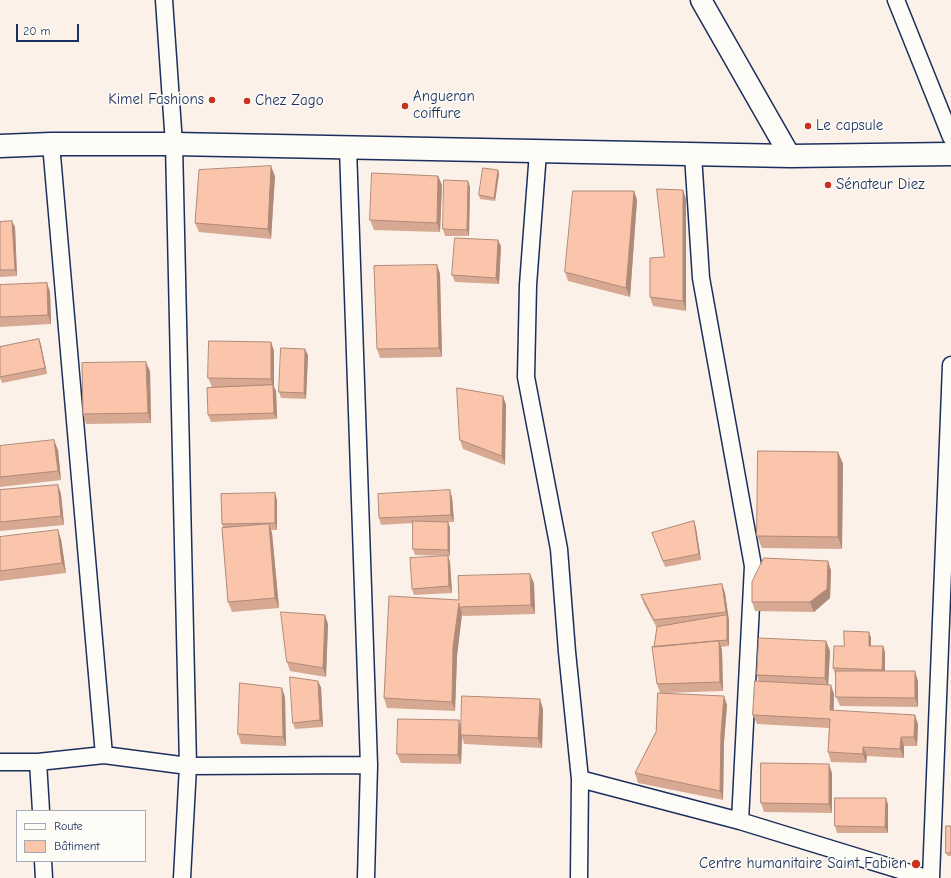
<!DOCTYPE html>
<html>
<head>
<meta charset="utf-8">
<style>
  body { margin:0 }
  #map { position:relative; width:951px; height:878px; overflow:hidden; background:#fcf1e8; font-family:"Comic Neue",sans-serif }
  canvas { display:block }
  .legend { position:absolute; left:16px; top:810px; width:130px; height:52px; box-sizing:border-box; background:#fdfcf7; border:1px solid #a3aaba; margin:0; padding:5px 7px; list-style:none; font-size:12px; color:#1b2f5e }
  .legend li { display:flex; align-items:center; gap:8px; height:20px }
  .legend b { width:20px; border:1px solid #a3aaba }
  .scale { position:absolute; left:16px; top:24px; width:63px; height:18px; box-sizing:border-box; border:2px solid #1b2f5e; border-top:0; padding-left:5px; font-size:12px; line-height:14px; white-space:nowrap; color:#1b2f5e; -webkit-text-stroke:3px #fdfcf7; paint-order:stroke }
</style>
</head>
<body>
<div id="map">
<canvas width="951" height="878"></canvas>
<ul class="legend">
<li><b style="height:5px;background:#fdfcf7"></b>Route</li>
<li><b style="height:11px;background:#fac5ab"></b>Bâtiment</li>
</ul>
<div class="scale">20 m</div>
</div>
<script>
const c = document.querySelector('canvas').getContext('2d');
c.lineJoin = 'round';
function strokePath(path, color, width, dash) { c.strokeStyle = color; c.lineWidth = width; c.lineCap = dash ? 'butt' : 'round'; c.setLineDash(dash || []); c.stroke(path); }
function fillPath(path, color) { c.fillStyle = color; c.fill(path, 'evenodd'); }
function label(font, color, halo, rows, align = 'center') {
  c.font = font + ' "Comic Neue",sans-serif'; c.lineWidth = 3; c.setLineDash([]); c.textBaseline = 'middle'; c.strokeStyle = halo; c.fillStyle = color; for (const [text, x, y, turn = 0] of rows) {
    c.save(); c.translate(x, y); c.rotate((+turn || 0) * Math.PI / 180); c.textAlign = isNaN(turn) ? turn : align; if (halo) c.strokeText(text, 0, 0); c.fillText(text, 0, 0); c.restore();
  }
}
const minor = new Path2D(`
  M164,0L174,144L188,766L182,878
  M896,0L951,137
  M51,144L104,755
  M348,148L369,765L366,878
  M538,152L528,285L526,377L559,549L567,652L580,779L579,878
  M693,155L701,278L753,566L740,821
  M0,762H38L104,755L188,766L369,765
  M38,762L41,811
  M580,779L740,821L926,878
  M43,861L44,878
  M931,878L951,365`);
const tertiary = new Path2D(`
  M701,0L790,156`);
const secondary = new Path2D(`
  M0,146L51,144H174L790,156L951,154`);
strokePath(minor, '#1b2f5e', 19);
strokePath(tertiary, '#1b2f5e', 23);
strokePath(secondary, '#1b2f5e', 25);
strokePath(minor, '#fdfcf7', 16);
strokePath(tertiary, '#fdfcf7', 20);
strokePath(secondary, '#fdfcf7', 22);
fillPath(new Path2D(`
  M498,170L499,174L495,201L480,199L479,195Z
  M275,176L271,239L199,232L195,223Z
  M438,176L442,185L440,232L374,230L370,220Z
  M470,187L469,236H445L443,229Z
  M683,190L686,199V311L653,306L650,297L664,257Z
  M634,191L637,200L630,297L568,281L565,272Z
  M12,221L15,227L17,276L0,277V222Z
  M501,246L499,284L455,282L452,275Z
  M437,265L440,274L442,357L380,358L377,349Z
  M47,283L50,292L51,324L0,327V285Z
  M39,339L41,345L47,374L2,383L0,378V347Z
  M271,342L274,351V387L276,391L277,419L211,422L208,415L212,387L208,378Z
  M308,355L306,399L281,398L279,392Z
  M150,371L151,423L86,424L83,414Z
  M503,396L506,405L505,465L463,449L460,440Z
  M0,446L58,450L61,480L0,487Z
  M838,452L843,464L842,549L762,548L757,536Z
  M58,485L61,494L64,525L0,531V490Z
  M275,493L277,500V530H271L272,533L279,608L232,612L228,602L223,527L222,524Z
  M452,497L454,522H448L450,528V556L415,555L413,549V523L381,525L379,518Z
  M694,521L696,528L701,560L665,567L652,533Z
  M0,537L61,539L66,573L0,581Z
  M448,556L450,562L452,593L414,595L412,589Z
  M828,561L831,571L830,598L814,612L755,611L752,602Z
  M534,583L535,614L463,616L462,614L457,656L455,711L387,708L384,698L459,600Z
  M722,584L725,593L729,621V646L721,647L722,650L723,691L667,693L727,705L724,742L723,800L638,783L635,773L656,732L660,693L657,684L654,647L657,628L644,604L641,595Z
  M328,624L326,677L290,671L287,662Z
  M869,632L871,638V646H883L885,652V671L918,681V707L840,706L836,697V674H835L833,668L844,646Z
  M826,641L830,651L828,685L834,694V711L918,724L917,746H904V758L867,756L866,763L831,762L828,752L829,728L757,724L753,715L759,681L757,675Z
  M321,687L323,727L295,729L293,723Z
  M285,697L286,746L241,744L238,734Z
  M543,709L542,748L464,744L462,737L461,764L401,763L397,754L461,728Z
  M832,773V813L764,812L761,803Z
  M886,798L888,805V833H837L835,826Z
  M951,826V856H948L946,853Z`), '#d7a993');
fillPath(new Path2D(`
  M271,166L275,176L271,239L268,229Z
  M498,170L499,174L495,201L494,198Z
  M438,176L442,185L440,232L437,223Z
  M468,181L470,187L469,236L467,230Z
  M683,190L686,199V311L683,301Z
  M634,191L637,200L630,297L626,288Z
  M12,221L15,227L17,276L15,270Z
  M498,240L501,246L499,284L496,278Z
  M437,265L440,274L442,357L439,348Z
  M47,283L50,292L51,324L48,315Z
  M39,339L41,345L47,374L45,368Z
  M271,342L274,351V387L276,391L277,419L274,413L273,387L271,379Z
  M305,349L308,355L306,399L304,393Z
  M146,362L150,371L151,423L148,413Z
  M503,396L506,405L505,465L502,456Z
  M54,440L58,450L61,480L58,471Z
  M838,452L843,464L842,549L838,537Z
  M58,485L61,494L64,525L61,516Z
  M450,490L452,497L454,522L451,515Z
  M275,493L277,500V530L275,523Z
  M694,521L696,528L701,560L699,554Z
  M448,522L450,528V556L448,550Z
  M269,524L272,533L279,608L275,598Z
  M58,530L61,539L66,573L62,563Z
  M448,556L450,562L452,593L449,586Z
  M828,561L831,571L830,598L814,612L810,602Z
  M530,574L534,583L535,614L531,605Z
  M722,584L725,593L729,621V646L727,640V615L726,612Z
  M459,603L462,614L457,656L455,711L452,702L453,647Z
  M325,615L328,624L326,677L323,668Z
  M869,632L871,638V652L869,646Z
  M719,641L722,650L723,691L720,682Z
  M826,641L830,651L828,688L825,678Z
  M883,646L885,652V676L882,670Z
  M915,671L918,681V707L915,698Z
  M318,681L321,687L323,727L320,720Z
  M831,685L834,694L833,720L830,710Z
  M282,688L285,697L286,746L283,737Z
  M724,696L727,705L724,742L723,800L720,791L721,733Z
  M540,699L543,709L542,748L538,738Z
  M915,715L918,724L917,746L914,737Z
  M459,720L462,730L461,735L462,737L461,764L458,755Z
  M901,737L904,746V758L900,749Z
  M863,747L867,756L866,763L863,754Z
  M829,764L832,773V813L829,804Z
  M886,798L888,805V833L885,827Z`), '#af8a78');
const building = new Path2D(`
  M271,166L268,229L195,223L199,170Z
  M483,168L498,170L494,198L479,195Z
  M372,173L438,176L437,223L370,220Z
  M444,180L468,181L467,230L443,229Z
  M657,189L683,190V301L650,297V258L664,257Z
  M573,191H634L626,288L565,272Z
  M12,221L15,270H0V222Z
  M455,238L498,240L496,278L452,275Z
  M437,265L439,348L377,349L374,266Z
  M47,283L48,315L0,317V285Z
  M39,339L45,368L0,377V347Z
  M209,341L271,342V379L208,378Z
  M281,348L305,349L304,393L279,392Z
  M146,362L148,413L83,414L82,363Z
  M273,385L274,413L208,415L207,388Z
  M457,388L503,396L502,456L460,440Z
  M54,440L58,471L0,477V446Z
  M758,451L838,452V537L757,536Z
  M58,485L61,516L0,522V490Z
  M450,490L451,515L379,518L378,494Z
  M275,493V523L222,524L221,494Z
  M413,521L448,522V550L413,549Z
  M694,521L699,554L663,561L652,533Z
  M269,524L275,598L228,602L222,528Z
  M58,530L62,563L0,571V537Z
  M448,556L449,586L412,589L410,558Z
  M764,558L828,561L827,589L810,602H752V582Z
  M530,574L531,605L459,607V603L453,647L452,702L384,698L389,596L459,600L458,576Z
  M722,584L726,612L654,620L641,595Z
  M281,612L325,615L323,668L287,662Z
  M727,615V640L654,647L657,627Z
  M844,631L869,632V646H883L882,670L833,668L834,646H844Z
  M759,638L826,641L825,678L757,675Z
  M719,641L720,682L657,684L652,647Z
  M836,671H915V698L836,697Z
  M290,677L318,681L320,720L293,723Z
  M755,681L831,685L830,710L915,715L914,737H901L900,749L863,747V754L828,752L830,719L753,715Z
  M240,683L282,688L283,737L238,734Z
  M658,693L724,696L721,733L720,791L635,773L656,732Z
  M462,696L540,699L538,738L461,735Z
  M398,719L459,720L458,755L397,754Z
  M761,763L829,764V804L761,803Z
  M835,798H886L885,827L835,826Z
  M946,826H951V853H946Z`);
fillPath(building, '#fac5ab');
strokePath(building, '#af8a78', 1);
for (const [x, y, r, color] of [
  [212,100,4,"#c8321e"],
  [247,101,4,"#c8321e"],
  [405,106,4,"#c8321e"],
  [808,126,4,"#c8321e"],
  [828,185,4,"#c8321e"],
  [916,864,5,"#c8321e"]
]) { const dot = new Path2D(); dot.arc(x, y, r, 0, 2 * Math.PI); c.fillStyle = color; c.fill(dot); strokePath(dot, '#fdfcf7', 1.5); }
label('15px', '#1b2f5e', '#fdfcf7', [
  ["Angueran",413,97],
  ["coiffure",413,114],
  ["Kimel Fashions",204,100,"right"],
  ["Chez Zago",255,101],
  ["Le capsule",816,126],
  ["Sénateur Diez",836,185],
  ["Centre humanitaire Saint Fabien",907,864,"right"]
], 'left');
</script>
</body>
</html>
